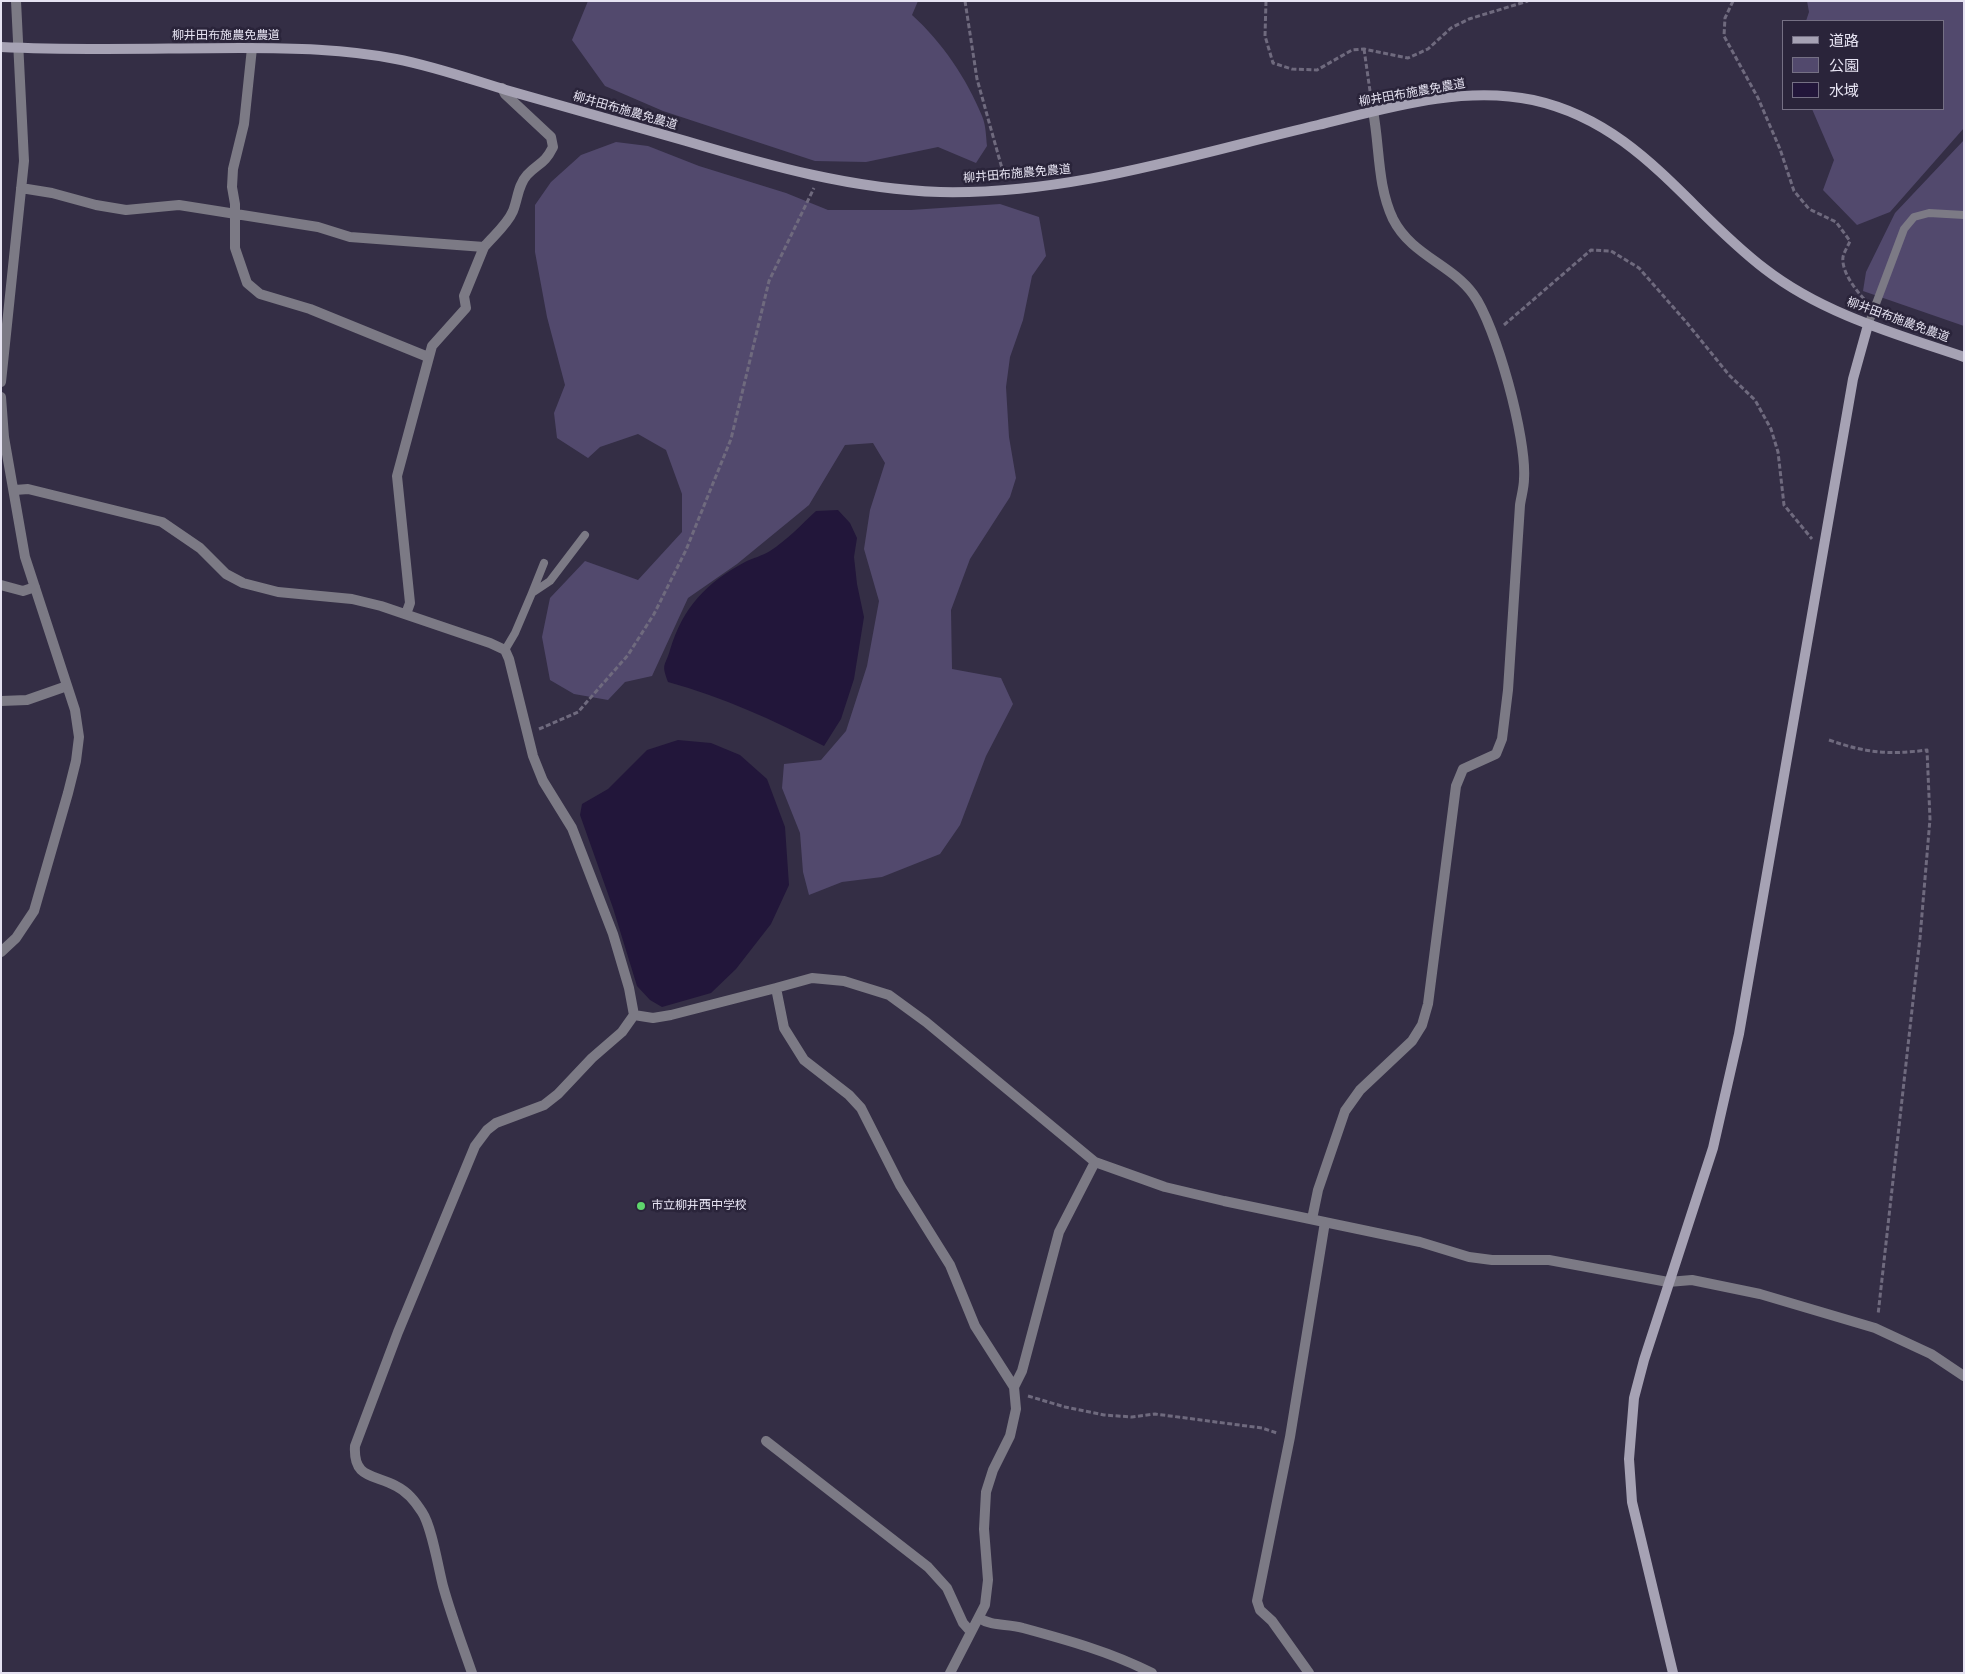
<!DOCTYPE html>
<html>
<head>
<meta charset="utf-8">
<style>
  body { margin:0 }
  #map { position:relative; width:1965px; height:1674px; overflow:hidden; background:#342e45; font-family:"Fira Sans Condensed","Noto Sans JP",sans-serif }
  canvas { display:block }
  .frame { position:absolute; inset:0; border:2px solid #e6e3f2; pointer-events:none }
  .legend { position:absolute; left:1782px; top:20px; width:162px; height:90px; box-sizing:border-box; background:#2a243a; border:1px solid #757084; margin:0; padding:6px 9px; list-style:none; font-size:15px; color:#e6e3f2 }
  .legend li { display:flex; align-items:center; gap:10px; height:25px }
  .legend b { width:25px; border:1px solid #757084 }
</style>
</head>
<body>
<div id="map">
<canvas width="1965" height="1674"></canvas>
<div class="frame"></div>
<ul class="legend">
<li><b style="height:6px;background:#a6a2b4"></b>道路</li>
<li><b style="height:14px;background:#52496d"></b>公園</li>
<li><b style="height:14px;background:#22163a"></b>水域</li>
</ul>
</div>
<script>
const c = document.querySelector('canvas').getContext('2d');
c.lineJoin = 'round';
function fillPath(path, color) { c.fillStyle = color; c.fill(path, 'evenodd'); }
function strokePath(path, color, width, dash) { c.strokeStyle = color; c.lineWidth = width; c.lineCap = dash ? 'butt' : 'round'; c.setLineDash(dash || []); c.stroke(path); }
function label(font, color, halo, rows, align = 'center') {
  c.font = font + ' "Fira Sans Condensed","Noto Sans JP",sans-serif'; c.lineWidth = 5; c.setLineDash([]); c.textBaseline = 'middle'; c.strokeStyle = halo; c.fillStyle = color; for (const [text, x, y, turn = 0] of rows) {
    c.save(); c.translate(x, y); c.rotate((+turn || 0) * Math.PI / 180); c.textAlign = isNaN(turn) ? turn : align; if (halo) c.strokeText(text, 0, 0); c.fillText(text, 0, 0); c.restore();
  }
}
fillPath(new Path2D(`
  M588,1H918L912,15C942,42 967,79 982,116C986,125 986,137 987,146L976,163L938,147L866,162L815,161L663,111L605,86L572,40Z
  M1807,1H1964V128L1890,212L1857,225L1823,190L1834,160L1812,109H1944V21H1806L1809,12Z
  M1964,140V326L1863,291L1866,272L1895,213Z
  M616,142L648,146L699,166L786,193L828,210H911L1000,204L1039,217L1046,256L1032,276L1023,320L1010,357L1006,387L1009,437L1016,478L1010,497L970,559L951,610L952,669L1001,678L1013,704L986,756L960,825L940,854L882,877L842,882L809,895L803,872L800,833L782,788L784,764L821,760L846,731L867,666L879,601L864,549L870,510L885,463L873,443L845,445L809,505L737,564L688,598L652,676L625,682L608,700L574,694L550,680L542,637L550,598L585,561L638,580L682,532V494L666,450L638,434L600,447L588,458L557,438L554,413L565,385L547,317L535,252V205L551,182L581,155Z`), '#52496d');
fillPath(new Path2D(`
  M838,510L850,523L857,538L854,557L857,584L864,617L854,679L841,719L824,746C773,720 723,697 668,682C661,663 665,667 670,650C683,607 706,583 745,562C753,558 762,556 770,551C787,540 801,525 816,511Z
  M678,740L711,743L740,755L767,779L785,827L789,885L771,924L736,969L711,993L662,1007L650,1000L637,986L613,908L580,815L582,804L608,789L647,750Z`), '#22163a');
strokePath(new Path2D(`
  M965,1L977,79L1003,172
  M1266,1L1265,36L1273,63L1292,69L1317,70L1352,50L1364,49L1408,58L1428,49L1451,28L1469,19L1528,1
  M1733,1L1725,18L1724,36L1758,98L1780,149L1794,191L1809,209L1836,222L1850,241C1848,246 1844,252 1843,257C1841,271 1856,291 1866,301
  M1364,49L1371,98
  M1504,325L1591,250L1611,251L1639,268L1687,323L1729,375L1755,400L1771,429L1778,452L1784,505L1812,539
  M539,729L578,712L628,655L654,614L686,550L731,439L769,281L814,188
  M1829,740C1866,753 1888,755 1927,750L1930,819L1920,938L1878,1315
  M1028,1396L1065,1407L1104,1415L1132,1417L1155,1414L1262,1428L1277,1433`), '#6f6a7e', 3, [5, 2.5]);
strokePath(new Path2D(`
  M1868,325L1904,229L1914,217L1929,213L1964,215
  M544,563L532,593L550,581L585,535
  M505,650L515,633L532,593`), '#7c7a85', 8);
strokePath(new Path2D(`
  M252,48L244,124L233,169L232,187L235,204V248L247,283L260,294L310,309L428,357
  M21,188L52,193L96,205L126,210L179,205L318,227L350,237L484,247C494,235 507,225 513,211C518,198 518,185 527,175C539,162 544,165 553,147L551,137L505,94L502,88
  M1,382L24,161L16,1
  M1,397L4,437L25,557L75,710L79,737L76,761L68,793L34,911L16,938L1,952
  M15,490L28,489L162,522L200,548L226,574L243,583L278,592L352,599L381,606L490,643L505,650L509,659L533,756L543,781L572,828L613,934L629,988L634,1015L622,1032L592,1058L558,1094L544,1105L496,1123L487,1130L475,1146L398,1332L355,1446C353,1479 374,1474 396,1486C408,1492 415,1501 422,1512C432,1527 438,1567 443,1586C451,1615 462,1644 472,1673
  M1,585L23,591L35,587
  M406,614L410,603L397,476L432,346L466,308L464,296L484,247
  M1,701L27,700L67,686
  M776,988L812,978L844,981L889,995L926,1022L1095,1162L1165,1187L1224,1201L1420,1242L1469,1257L1492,1260H1549L1668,1282L1692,1280L1760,1294L1875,1328L1931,1354L1964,1376
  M634,1015L653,1018L671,1015L776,988L784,1028L804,1060L849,1095L861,1108L900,1185L950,1265L975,1326L1014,1387L1016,1409L1010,1436L993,1470L986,1492L984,1529L988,1580L985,1605L950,1673
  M1312,1219L1318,1190L1345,1111L1360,1090L1412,1041L1422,1025L1428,1004L1456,786L1463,769L1496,754L1502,739L1508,690L1520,505C1521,497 1524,488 1524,479C1527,439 1496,325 1473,294C1451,264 1411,255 1393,219C1377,185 1380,148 1373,111
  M1014,1387L1022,1371L1059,1232L1095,1162
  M766,1441L928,1567L947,1588L963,1623L971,1632
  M979,1618C993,1627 1007,1623 1023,1628C1067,1640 1111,1652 1152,1673
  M1309,1673L1272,1621L1260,1610L1257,1601L1290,1437L1325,1222`), '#7c7a85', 10);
strokePath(new Path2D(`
  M1,47C81,51 161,48 240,48C292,48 345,49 396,59C433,66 470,79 506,90C566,107 626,124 686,141C770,166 853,189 940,192C1069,195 1194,154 1318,125C1387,108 1462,85 1533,100C1638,123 1686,209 1765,269C1823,314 1896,334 1964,357
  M1673,1673L1632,1502L1629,1459L1634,1398L1644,1360L1713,1148L1739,1034L1853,379L1868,325`), '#a6a2b4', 10);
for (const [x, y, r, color] of [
  [641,1206,5,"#5ed56c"]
]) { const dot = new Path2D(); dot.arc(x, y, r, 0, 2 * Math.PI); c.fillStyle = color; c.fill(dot); strokePath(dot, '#2a243a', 2); }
label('12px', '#e6e3f2', '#2a243a', [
  ["柳井田布施農免農道",226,36],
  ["柳井田布施農免農道",1412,93,-10],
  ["柳井田布施農免農道",625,111,16],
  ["柳井田布施農免農道",1017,174,-5],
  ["柳井田布施農免農道",1898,320,20]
]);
label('12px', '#e6e3f2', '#2a243a', [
  ["市立柳井西中学校",651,1206]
], 'left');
</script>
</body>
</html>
